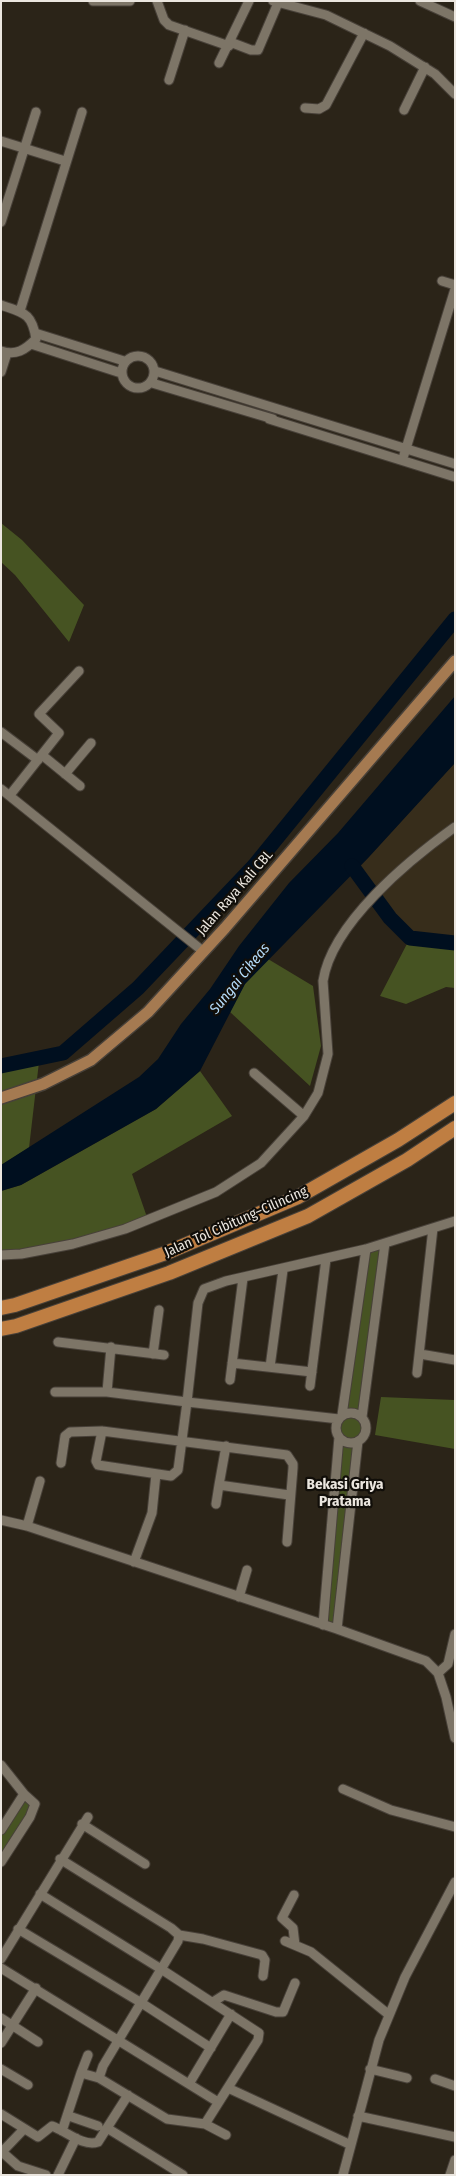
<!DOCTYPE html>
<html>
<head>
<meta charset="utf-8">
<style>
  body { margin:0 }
  #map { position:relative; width:456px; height:2176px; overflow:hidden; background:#2b2418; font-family:"Fira Sans Condensed",sans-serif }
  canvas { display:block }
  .frame { position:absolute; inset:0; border:2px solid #ebe6df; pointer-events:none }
</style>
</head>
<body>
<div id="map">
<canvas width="456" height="2176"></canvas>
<div class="frame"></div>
</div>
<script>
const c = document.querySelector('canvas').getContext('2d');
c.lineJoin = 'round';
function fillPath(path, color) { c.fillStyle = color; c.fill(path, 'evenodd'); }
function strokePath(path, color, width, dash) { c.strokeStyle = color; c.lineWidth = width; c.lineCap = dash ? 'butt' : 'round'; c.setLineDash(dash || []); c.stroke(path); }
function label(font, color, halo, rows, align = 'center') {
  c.font = font + ' "Fira Sans Condensed",sans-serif'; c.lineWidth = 4.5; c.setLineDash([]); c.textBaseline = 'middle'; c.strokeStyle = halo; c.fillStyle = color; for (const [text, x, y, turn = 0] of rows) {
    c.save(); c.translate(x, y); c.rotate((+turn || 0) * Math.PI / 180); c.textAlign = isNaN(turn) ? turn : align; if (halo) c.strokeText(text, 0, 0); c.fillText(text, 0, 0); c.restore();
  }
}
fillPath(new Path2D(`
  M455,762V943L410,938L389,916L356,871Z`), '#372d1b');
fillPath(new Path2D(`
  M1,523L22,540L84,605L69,642L15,575L1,562Z
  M410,938L455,943V988L446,987L406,1004L380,996Z
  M268,959L313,986L321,1046L310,1086L230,1012L245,984Z
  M39,1062L29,1148L1,1165V1072Z
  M200,1071L232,1116L132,1174L148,1220L125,1229L1,1254V1191L21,1185L156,1109Z
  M385,1243L362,1417L366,1428L361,1439L337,1629L323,1625L339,1437L336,1428L366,1249Z
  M381,1397L455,1400V1449L375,1435Z
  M24,1794L35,1804L1,1862V1830Z`), '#465322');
fillPath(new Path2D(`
  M455,696V763L369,857L245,984L200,1071L156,1109L21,1185L1,1191V1165L139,1077L158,1059L181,1024L210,989L239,946L289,883L338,833Z`), '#000f1f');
strokePath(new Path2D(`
  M352,866L390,918L410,938L455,943
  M1,1066L63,1053L138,988L254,866L455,619`), '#000f1f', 15);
const minor = new Path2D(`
  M93,1H130
  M157,1L164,20L169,25L229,46
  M273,1L326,15L390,46L435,74L455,94
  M420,1L455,17
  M230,42L251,50H258L278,3
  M219,63L249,1
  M169,80L185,30
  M305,108L319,109L326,105L364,33
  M404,110L425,67
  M1,141L65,161
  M1,222L36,112
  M442,281L455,285
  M1,305C24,313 32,313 36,339C25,350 16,356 1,351
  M20,311L82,112
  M35,333L124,361
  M31,344L121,373
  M122 372a16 16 0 1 1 32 0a16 16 0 1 1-32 0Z
  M155,371L455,464
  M1,372L7,353
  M152,383L273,419
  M269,419L455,477
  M404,455L455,289
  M1,732L38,760
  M42,755L80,786
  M65,774L91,743
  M1,789L204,952
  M10,795L59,733L39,714L79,671
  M254,1073L304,1116
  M1,1255L21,1254L73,1244L125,1229L216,1192L261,1163L304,1116L318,1093L328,1054L323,981C332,923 409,860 455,827
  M58,1342L164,1355
  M153,1354L159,1310
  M420,1354L455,1360
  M232,1363L312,1372
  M270,1367L283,1270
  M417,1373L433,1228
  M230,1380L243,1278
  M310,1386L326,1259
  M55,1392H107L187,1402L198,1303L204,1289L226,1281L366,1249L455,1221
  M107,1392L111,1347
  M336 1428a15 15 0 1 1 30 0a15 15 0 1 1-30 0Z
  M342,1415L366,1249
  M362,1417L385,1243
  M102,1431L96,1461L98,1465L171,1476L178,1470L187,1402L339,1419
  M226,1446L219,1485L289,1495
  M61,1463L65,1436L70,1432L102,1431L287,1455L293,1464V1468L287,1542
  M216,1504L219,1485
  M1,1520L27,1526L337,1629L426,1661L438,1673L446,1697L455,1738
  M27,1526L40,1481
  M134,1562L152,1513L156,1474
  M239,1597L247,1570
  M323,1625L339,1437
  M337,1629L358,1441
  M438,1673L448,1664L455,1634
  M1,1765L24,1794L35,1804L30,1817L1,1862
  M343,1789L391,1810L455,1827
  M82,1824L145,1864
  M1,1830L24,1794
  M60,1859L171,1928L179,1935L178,1941L103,2066L99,2078L167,2119L205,2124L226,2135
  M40,1894L161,1969L259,2033L258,2040L205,2124
  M294,1895L282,1918L293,1928L295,1945
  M18,1929L140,2002L211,2048
  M179,1935L203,1939L262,1955L265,1960L263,1976
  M285,1941L311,1952L388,2014
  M1,1959L88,1817
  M1,1968L218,2102
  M213,2002L224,1995L276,2012H283L295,1983
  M1,2018L38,2042
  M1,2043L36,1988
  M1,2069L28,2085
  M370,2069L407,2078
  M81,2073L88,2055
  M435,2079L455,2086
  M189,2084L231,2014
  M228,2088L351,2145
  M1,2114L38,2137L52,2126C66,2131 83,2147 98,2142L128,2095
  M69,2116L98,2126
  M358,2116L455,2137
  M107,2128L183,2175
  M62,2131L81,2073L99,2078
  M2,2152L18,2166L46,2175
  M1,2153L24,2129
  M58,2175L76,2138
  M343,2175L379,2040L405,1977L455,1882
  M450,2175L455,2160`);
const major = new Path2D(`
  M1,1098L43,1084L91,1060L148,1012L225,928L455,661`);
const highway = new Path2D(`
  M1,1308L15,1305L166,1253L298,1197L398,1140L455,1103
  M1,1329L16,1326L169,1273L308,1216L407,1160L455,1128`);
strokePath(minor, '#484139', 11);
strokePath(major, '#484139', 14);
strokePath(highway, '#484139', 16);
strokePath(minor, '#7d7567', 9);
strokePath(major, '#a57a51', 11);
strokePath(highway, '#bf7e42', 14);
label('14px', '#ebe6df', '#110e09', [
  ["Jalan Raya Kali CBL",235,893,-49],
  ["Jalan Tol Cibitung–Cilincing",236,1222,-24]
]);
label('italic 15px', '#b5dcfa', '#110e09', [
  ["Sungai Cikeas",240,979,-51]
]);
label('bold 15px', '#ebe6df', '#110e09', [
  ["Bekasi Griya",345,1485],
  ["Pratama",345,1502]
]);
</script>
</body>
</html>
